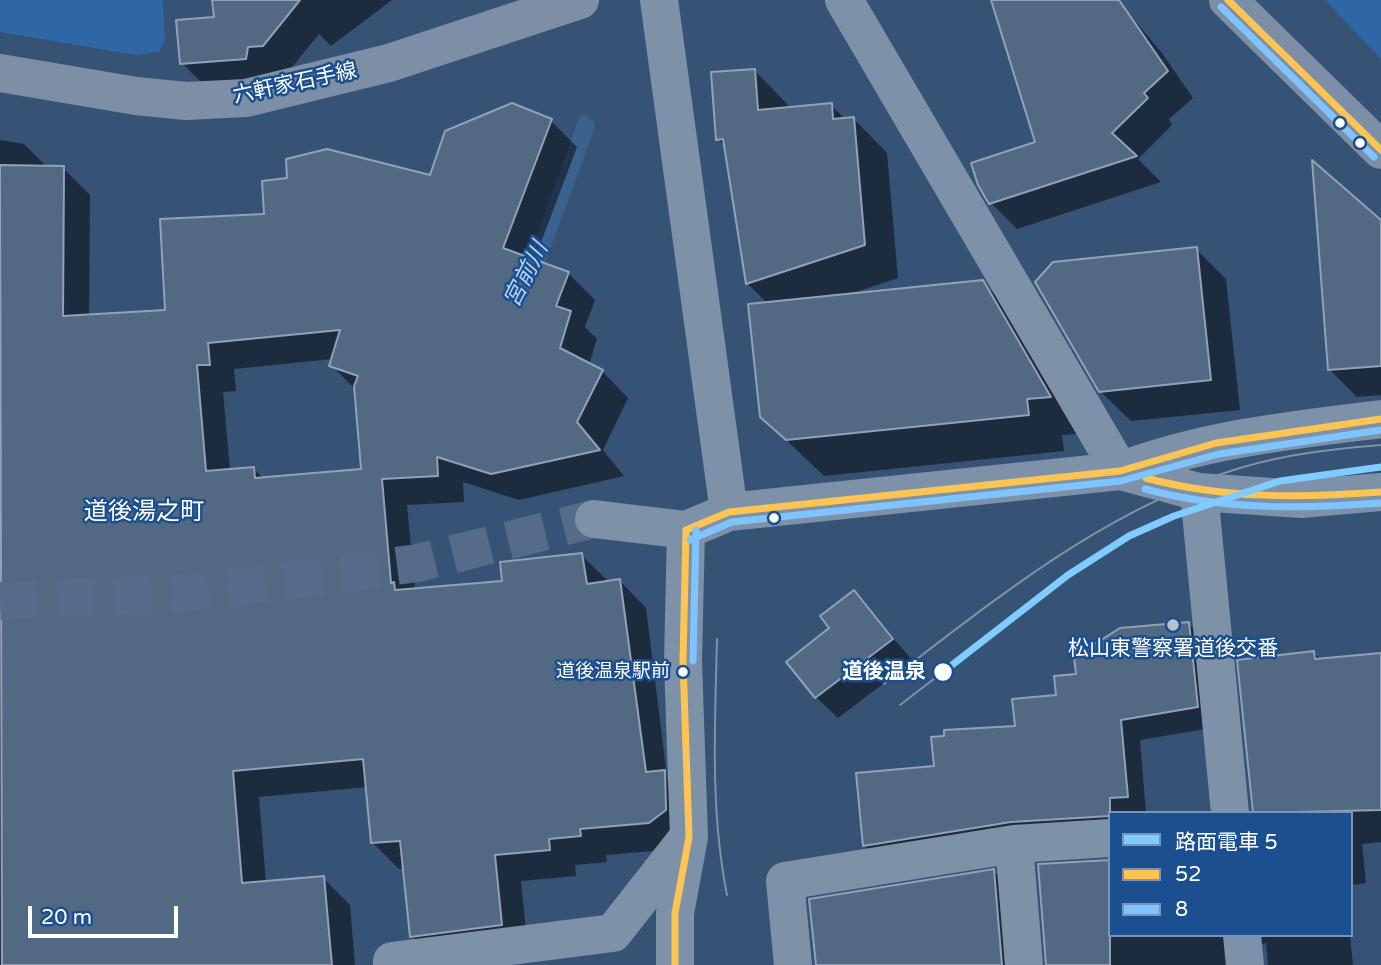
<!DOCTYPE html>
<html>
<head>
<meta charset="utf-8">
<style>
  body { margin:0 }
  #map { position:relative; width:1381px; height:965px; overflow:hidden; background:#365274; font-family:"Varela Round","Noto Sans JP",sans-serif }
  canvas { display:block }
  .legend { position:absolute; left:1108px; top:811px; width:245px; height:126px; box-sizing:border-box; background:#1b4f8f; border:2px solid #7695bc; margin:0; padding:9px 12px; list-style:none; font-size:21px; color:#fff }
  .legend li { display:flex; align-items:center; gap:14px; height:35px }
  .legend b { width:35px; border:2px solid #7695bc }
  .scale { position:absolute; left:28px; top:906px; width:150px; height:32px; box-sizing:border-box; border:4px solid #fff; border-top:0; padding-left:9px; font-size:21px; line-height:24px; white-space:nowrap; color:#fff; -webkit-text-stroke:5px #1b4f8f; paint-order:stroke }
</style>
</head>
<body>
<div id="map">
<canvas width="1381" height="965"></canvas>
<ul class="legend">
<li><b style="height:9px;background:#80cbff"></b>路面電車 5</li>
<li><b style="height:9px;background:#fcc553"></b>52</li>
<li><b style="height:9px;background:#80c4ff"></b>8</li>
</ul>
<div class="scale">20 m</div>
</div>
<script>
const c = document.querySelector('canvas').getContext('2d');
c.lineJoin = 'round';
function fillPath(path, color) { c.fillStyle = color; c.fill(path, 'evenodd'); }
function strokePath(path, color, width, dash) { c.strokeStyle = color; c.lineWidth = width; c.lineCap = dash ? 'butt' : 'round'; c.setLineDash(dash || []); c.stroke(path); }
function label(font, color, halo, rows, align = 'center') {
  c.font = font + ' "Varela Round","Noto Sans JP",sans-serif'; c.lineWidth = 5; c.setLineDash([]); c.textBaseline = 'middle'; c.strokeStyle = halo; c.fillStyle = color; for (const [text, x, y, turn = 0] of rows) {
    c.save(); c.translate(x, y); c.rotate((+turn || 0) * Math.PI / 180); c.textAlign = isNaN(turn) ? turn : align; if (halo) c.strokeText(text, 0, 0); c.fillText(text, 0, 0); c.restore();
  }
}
fillPath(new Path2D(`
  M0,0H163L165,40L159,52L136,55L0,32Z
  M1325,0H1381V59Z`), '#2f66a5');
fillPath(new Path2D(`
  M581,113L595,122L593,133L546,260L525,285L514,273L530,254Z`), '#3b618d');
fillPath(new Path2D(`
  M214,0H392L331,46L319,34L289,71L208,89L182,63L216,18Z
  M993,0H1117L1162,53L1193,98L1169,119L1172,125L1138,159L1161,182L1017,229L991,203L1038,143Z
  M755,71L788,105V109L831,105L846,120L854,119L887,153L898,278L850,294L982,282L1018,318L1086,433L1062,435L1064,451L824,476L761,416L768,304L747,283L726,147L718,139Z
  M551,121L577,147L534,261L568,273L595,300L585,327L597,339L589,365L602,371L628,398L603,450L624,476L519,500L463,482L464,502L407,505L415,590L504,582L581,555L608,581H620L646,608L676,849L606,855L607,862L575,865L576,876L521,881L528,951L438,963L411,936L405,868L399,869L372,842L368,787L259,797L266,883L323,878L350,905L355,965H0V140L24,144L48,168H63L90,195L89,316L167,312L265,215L432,177ZM333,359L331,365L356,390L363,471L264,479L253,468L230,470L223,392L236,391L234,369Z
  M1381,234V395L1357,397L1329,369Z
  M1196,249L1226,279L1240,410L1131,421L1100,391Z
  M853,592L913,661L838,718L816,697L832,629Z
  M1189,624L1209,644L1217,727L1140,740L1146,813H1110V837L884,865L864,846L936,768L1017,728L1058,697L1078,676Z
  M1314,653L1322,661L1381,654V842L1362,844L1366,883L1351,885V813H1255Z
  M994,871L1017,895L1023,965H818Z
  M1110,935H1350L1353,965H1268L1266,943L1258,946L1249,965H1046Z`), '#0007');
const building = new Path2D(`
  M212,0H300L263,46L248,47L246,59L180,64L176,20L214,17Z
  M991,0H1119L1168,71L1144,93L1148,98L1112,133L1137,156L989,204L978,185L971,163L1035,142Z
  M755,69L758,110L832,103L833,119L854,117L865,245L746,284L723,139L716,140L711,72Z
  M512,103L552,119L503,248L569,272L556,306L571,311L560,348L603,370L577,422L600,450L491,474L437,457L438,476L382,479L391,583L394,582L395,590L502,581L500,562L582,553L587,584L620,579L646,772L665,770L666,810L649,823L580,829L581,836L549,839L550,850L495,855L502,925L410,937L400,841L371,843L363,759L233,771L242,883L324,876L332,965H2L0,165L64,166L63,316L165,310L160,219L264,214L262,181L287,178L286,159L327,149L430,175L445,131ZM340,330L329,366L358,376L354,386L361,469L255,478L254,467L206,471L197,365H210L208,343Z
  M1312,160L1381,220V366L1328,370Z
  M1197,247L1211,380L1099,392L1035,282L1053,262Z
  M983,280L1051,397L1027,399L1029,415L786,440L760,417L748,304Z
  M854,590L893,639L815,698L786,662L829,628L820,616Z
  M1189,622L1198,707L1121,720L1128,797L1110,798V816L1011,822L863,846L856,773L934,766L931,737L944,736V730L1015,726L1012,699L1056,695L1054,676L1076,674L1074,657L1120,628Z
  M1314,651L1315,659L1381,653V810L1253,813L1237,660Z
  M1110,860V965H1046L1038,864Z
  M994,869L1002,965H816L809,899Z`);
fillPath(building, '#526984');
strokePath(building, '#92a2b6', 2);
strokePath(new Path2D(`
  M0,601L179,594L418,563L594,519`), '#546c89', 38, [38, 19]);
strokePath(new Path2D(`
  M659,0L729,512
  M844,0L1120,471L1199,492L1301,499L1381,492
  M1199,492L1230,813
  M594,519L686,530L729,512L1120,471C1205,439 1292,430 1381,419
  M1242,935L1245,965
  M392,965V961L613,933L686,840
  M675,965V913L689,837L683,661L686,530
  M793,965L785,881L1014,844
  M1024,965L1014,844L1110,838`), '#7d92a8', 38);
strokePath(new Path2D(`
  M1228,0L1381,150
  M0,73L136,96L186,101L246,98L389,63L580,0`), '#7d8ea7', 38);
strokePath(new Path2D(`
  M717,639C715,725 710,810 727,895
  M884,684C995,600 1104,509 1240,468C1286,454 1333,449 1381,445
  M900,705L943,672`), '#7e92a7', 2);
strokePath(new Path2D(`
  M1228,0L1381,150
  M1146,478C1224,499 1301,498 1381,492
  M686,530L729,512L1120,471L1216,443L1381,419
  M675,965V913L689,837L683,661L686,530`), '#fcc553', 7);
strokePath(new Path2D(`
  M1221,7L1374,157
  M1145,489C1224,510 1301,509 1381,503
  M690,540L732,522L1121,481L1219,454L1381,430
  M693,661L696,530`), '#80c4ff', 7);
strokePath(new Path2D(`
  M943,672L1068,575L1129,536L1174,516L1280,481L1381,467`), '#80cbff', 7);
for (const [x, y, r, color] of [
  [1340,123,6,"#fff"],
  [1360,143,6,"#fff"],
  [774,518,6,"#fff"],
  [1173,625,7,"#b9c2ce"],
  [683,672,6,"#fff"],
  [943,672,10,"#fff"]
]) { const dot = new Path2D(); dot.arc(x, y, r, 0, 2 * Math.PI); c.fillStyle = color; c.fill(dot); strokePath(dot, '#1b4f8f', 2.5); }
label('19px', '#fff', '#1b4f8f', [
  ["道後温泉駅前",670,672]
], 'right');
label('21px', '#fff', '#1b4f8f', [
  ["六軒家石手線",295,84,-12]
]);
label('21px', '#fff', '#1b4f8f', [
  ["松山東警察署道後交番",1173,649]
]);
label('bold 21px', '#fff', '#1b4f8f', [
  ["道後温泉",926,672]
], 'right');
label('italic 23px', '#b5d3f5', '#1b4f8f', [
  ["宮前川",527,275,-63]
]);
label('24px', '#fff', '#1b4f8f', [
  ["道後湯之町",144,513]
]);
</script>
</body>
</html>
